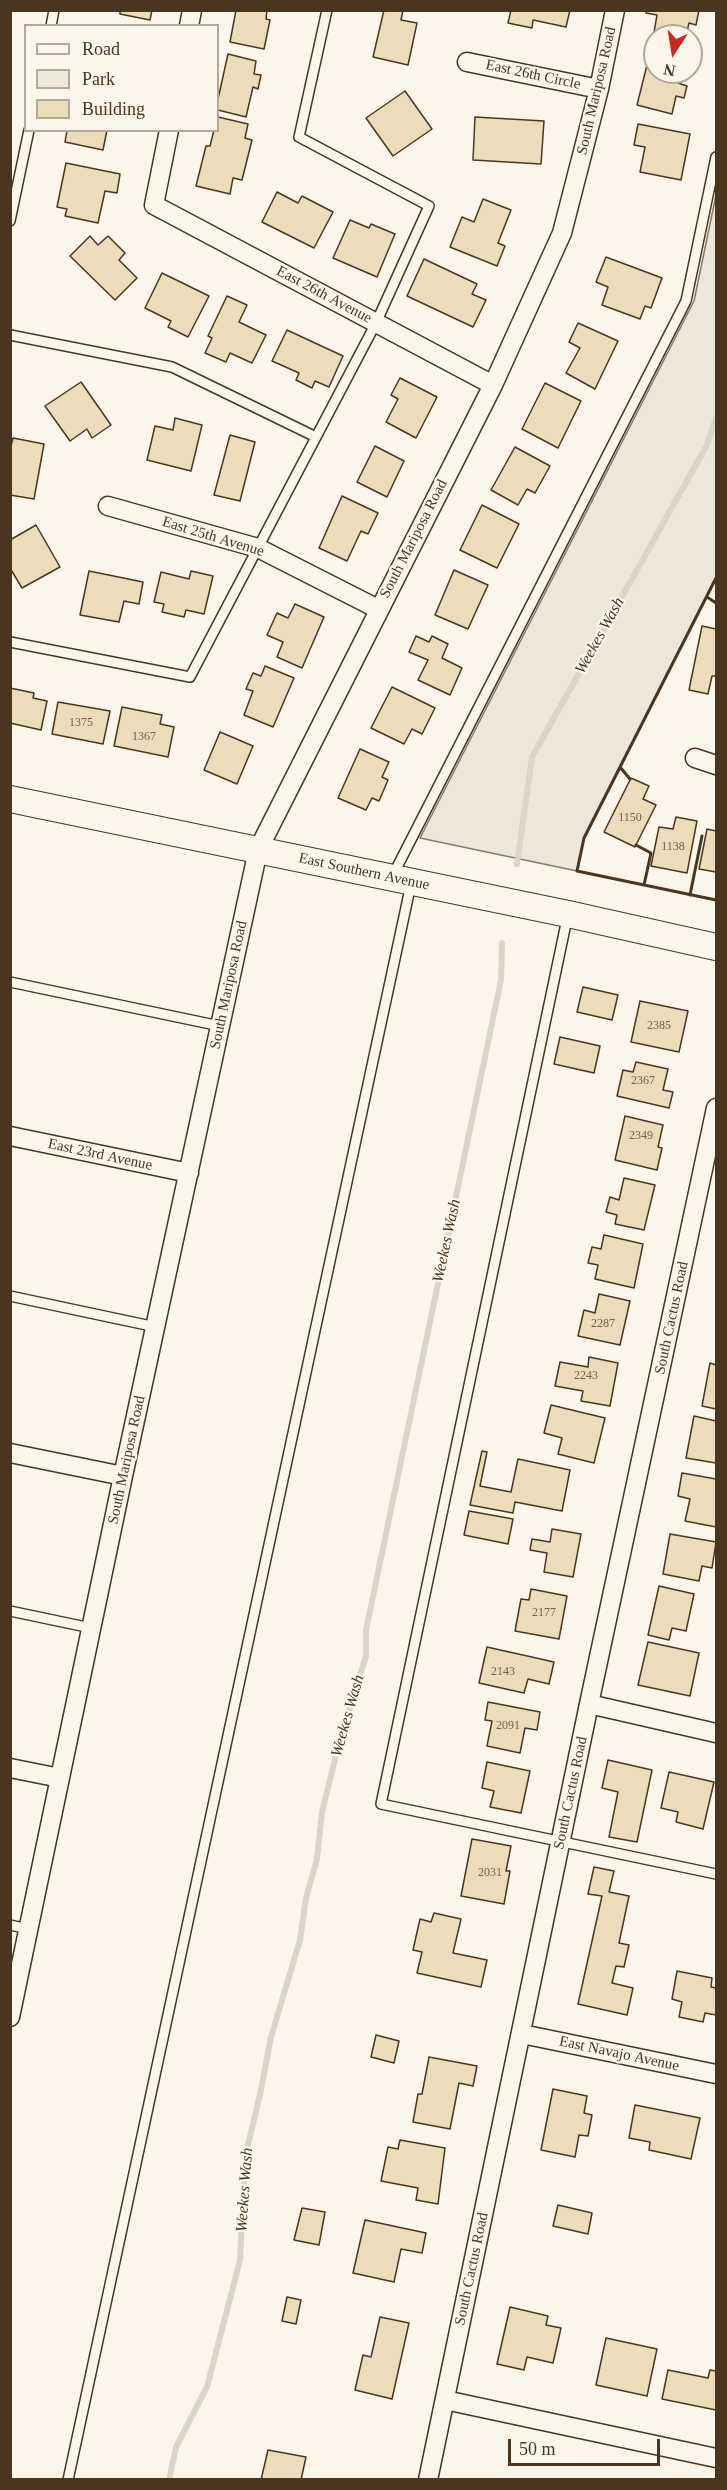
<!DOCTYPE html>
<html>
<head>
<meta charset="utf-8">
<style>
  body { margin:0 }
  #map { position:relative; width:727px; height:2490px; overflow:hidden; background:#fbf6e9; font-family:Georgia,serif }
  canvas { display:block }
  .frame { position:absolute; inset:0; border:12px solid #4a3520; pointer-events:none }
  .legend { position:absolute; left:24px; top:24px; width:195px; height:108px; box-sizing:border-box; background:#fbf6e9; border:2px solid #b4a999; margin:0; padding:8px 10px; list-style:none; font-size:18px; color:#4a3520 }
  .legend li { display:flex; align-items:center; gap:12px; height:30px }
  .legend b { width:30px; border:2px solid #b4a999 }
  .north { position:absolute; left:643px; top:24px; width:60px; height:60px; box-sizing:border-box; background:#fbf6e9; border:2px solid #b4a999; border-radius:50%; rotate:192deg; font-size:16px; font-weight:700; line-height:24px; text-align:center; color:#4a3520 }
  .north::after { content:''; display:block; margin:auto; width:21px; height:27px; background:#c62828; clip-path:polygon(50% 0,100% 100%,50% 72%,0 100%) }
  .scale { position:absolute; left:508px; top:2439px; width:152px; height:27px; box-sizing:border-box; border:3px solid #4a3520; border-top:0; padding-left:8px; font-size:18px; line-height:21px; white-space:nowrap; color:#4a3520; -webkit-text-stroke:4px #fbf6e9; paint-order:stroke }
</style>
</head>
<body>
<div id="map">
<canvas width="727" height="2490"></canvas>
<div class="frame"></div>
<ul class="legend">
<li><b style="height:8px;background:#fbf6e9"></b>Road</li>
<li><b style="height:16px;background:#ede6d9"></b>Park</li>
<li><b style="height:16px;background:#ecdcbc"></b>Building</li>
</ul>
<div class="north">N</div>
<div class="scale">50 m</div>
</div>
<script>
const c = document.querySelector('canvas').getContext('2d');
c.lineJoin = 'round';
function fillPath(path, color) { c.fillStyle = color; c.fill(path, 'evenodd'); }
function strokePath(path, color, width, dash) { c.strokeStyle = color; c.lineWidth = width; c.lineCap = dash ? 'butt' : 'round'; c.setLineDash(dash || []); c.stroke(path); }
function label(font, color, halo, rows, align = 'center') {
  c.font = font + ' Georgia,serif'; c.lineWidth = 4.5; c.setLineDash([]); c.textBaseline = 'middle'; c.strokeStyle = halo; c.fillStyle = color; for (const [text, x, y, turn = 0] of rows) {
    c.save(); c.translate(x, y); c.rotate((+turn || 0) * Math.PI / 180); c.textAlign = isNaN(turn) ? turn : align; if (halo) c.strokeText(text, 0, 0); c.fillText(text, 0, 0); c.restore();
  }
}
const green = new Path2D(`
  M716,195V578L584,838L577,871L420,838L694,301Z`);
fillPath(green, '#ede6d9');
strokePath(green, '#887966', 1.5);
strokePath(new Path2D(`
  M517,864L532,757L707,445L716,418
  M169,2480L176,2447L207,2387L240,2260L245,2158L261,2090L271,2037L300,1940L306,1898L317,1859L322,1812L338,1747L366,1656V1630L501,980L502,943`), '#dcd4c6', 6);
const building = new Path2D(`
  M120,10H152L150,20L120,14Z
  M236,10H267L266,19L270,20L264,49L230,42Z
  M384,10H403L401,20L417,23L408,65L373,57Z
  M511,10H570L566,27L533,20L532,28L508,23Z
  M646,10H699L696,25L689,23L686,36H655V39L653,38L657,15L646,13Z
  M651,49L655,50V72H680L678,83L687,86L684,98L676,96L672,114L637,105Z
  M228,54L256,61L254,74L261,75L258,89L253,87L246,117L218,110V99Z
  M405,91L432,129L393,156L366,118Z
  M218,117L248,124L245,138L252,140L242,180L233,178L230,194L196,186L206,146H210L214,130H218Z
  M475,117L544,121L541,164L473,160Z
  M638,124L690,134L681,180L640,172L645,147L634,145Z
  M67,130H107L103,150L65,142Z
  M66,163L120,174L117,193L105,191L98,223L65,216L67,209L57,207Z
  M277,192L298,203L302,196L333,212L314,248L262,222Z
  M483,199L511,210L498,243L505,246L497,266L450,247L462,217L474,222Z
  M350,220L369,228L371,224L395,234L377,277L333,258Z
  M90,236L98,245L108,236L125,253L119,260L137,278L115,300L70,256Z
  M606,257L662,278L651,308L645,306L640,319L602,305L608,287L596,282Z
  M424,259L477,284L472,294L486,300L473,327L407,296Z
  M162,273L209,296L188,337L168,327L171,321L145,308Z
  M227,296L247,305L239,322L266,335L252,363L230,353L226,362L205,353L212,338L208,336Z
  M578,323L618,341L595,389L566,373L580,348L569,342Z
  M287,330L343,356L329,387L315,381L312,388L296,380L299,373L272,361Z
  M400,378L437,397L416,438L386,422L398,399L391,395Z
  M81,382L111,425L92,438L87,429L70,441L45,406Z
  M545,383L581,401L558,448L522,429Z
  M175,418L202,425L191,471L147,460L155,426L173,430Z
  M230,435L255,442L240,501L214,495Z
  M13,438L44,444L34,499L10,495V450Z
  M375,446L404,461L387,497L357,482Z
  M515,447L550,466L535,493L527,489L518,505L491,490Z
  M342,496L378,513L368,534L361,531L347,561L319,548Z
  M482,505L519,524L497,568L460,550Z
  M36,525L60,567L22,588L10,568V540Z
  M454,570L488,585L468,629L435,615Z
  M89,571L143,582L139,604L124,601L119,622L80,615Z
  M191,571L213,576L204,614L186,610L184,617L162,612L164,604L154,602L161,572L189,579Z
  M295,604L324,617L302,668L277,657L283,642L267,635L277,613L288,618Z
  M702,626L716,629V676H712L708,694L689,690Z
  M416,636L429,642L432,636L448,644L442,658L462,668L450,695L418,680L428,660L409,652Z
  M265,666L294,678L273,727L244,715L253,691L246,689L253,673L261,676Z
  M392,687L435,708L422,734L412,729L404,744L371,728Z
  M10,688L34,693L33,698L47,701L41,730L10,723Z
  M58,702L110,711L103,744L52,734Z
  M122,707L162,715L160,724L174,727L168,757L114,746Z
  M220,732L253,746L237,784L204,770Z
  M360,749L389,762L382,777L388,780L379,801L372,798L366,810L338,798Z
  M631,778L649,786L643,799L656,805L635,847L604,832Z
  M676,817L697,821L687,873L651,866L659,827L673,829Z
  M707,829L716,831V872L699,869Z
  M583,987L618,995L612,1020L577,1012Z
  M640,1001L688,1011L679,1052L631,1042Z
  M560,1037L600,1046L594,1073L554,1064Z
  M636,1062L668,1069L663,1090L673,1092L669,1108L617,1096L623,1070L633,1072Z
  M625,1116L663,1125L658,1147L662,1148L657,1170L615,1160Z
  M624,1178L655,1185L644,1230L615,1224L617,1215L606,1212L610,1197L619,1200Z
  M604,1235L643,1244L634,1288L595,1279L598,1265L588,1263L592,1247L601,1249Z
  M599,1294L630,1301L620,1345L578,1336L584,1310L595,1313Z
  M589,1357L618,1363L610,1406L581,1401L583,1391L555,1386L560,1362L588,1367Z
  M710,1363L716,1365V1409L702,1406Z
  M551,1405L605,1418L594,1463L558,1454L562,1438L544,1433Z
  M694,1416L716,1421V1463L686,1458Z
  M482,1451L487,1452L480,1486L511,1492L518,1459L570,1470L562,1511L515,1502L513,1513L470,1505Z
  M682,1473L716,1479V1527L685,1521L690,1499L678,1496Z
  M469,1511L513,1519L508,1544L464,1535Z
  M552,1529L581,1534L573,1577L544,1572L547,1553L530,1550L532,1539L550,1542Z
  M670,1534L716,1542L712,1568L702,1566L699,1581L663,1574Z
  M659,1586L694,1594L686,1631L672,1628L669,1640L648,1635Z
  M531,1589L567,1596L559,1639L515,1631L521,1599L529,1600Z
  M648,1642L699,1653L690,1696L638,1685Z
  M487,1647L554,1662L549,1684L528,1679L524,1693L479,1683Z
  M488,1702L540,1712L537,1730L525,1728L520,1753L487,1746L492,1721L485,1720Z
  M608,1760L652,1770L637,1842L609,1837L618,1792L602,1788Z
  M487,1762L530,1771L521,1813L490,1807L494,1791L482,1788Z
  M669,1772L714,1782L703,1829L676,1822L678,1812L661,1808Z
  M472,1839L511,1846L506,1871H510L504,1904L461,1896Z
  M594,1867L614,1871L609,1892L629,1896L619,1943L629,1945L624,1967L616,1966L612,1983L633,1988L627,2015L578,2004L602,1896L588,1894Z
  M434,1913L461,1919L453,1953L487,1960L481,1987L417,1973L422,1952L413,1950L420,1919L431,1922Z
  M677,1971L712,1978L711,1987L716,1988V2015L705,2013L703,2022L679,2017L682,2002L672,1999Z
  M376,2035L399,2041L394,2063L371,2057Z
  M429,2057L477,2066L473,2086L459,2083L450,2129L413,2122L418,2094H422Z
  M553,2089L587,2096L584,2113L592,2115L588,2136L579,2135L575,2157L541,2150Z
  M635,2105L700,2118L691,2159L649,2150L650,2142L629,2138Z
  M400,2140L445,2148L438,2204L416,2200L418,2188L381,2181L388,2147L398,2149Z
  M558,2205L592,2213L588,2234L553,2226Z
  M302,2208L325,2212L319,2245L294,2240Z
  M365,2220L426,2233L422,2253L401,2249L394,2282L353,2273Z
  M287,2297L301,2300L296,2324L282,2321Z
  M510,2307L548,2316L546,2325L561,2328L553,2363L527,2357L524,2370L497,2364Z
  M380,2317L409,2323L392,2399L355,2390L363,2355L371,2357Z
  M606,2338L657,2349L647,2396L596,2385Z
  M668,2370L708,2378L710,2370L716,2371V2410L662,2399Z
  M268,2450L306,2457L301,2480H261Z`);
fillPath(building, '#ecdcbc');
strokePath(building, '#4a3520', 1.5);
const service = new Path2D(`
  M51,26L54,10
  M10,221L29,130
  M10,335L172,367L316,437
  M10,642L190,677L376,323L429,206L299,137L327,10
  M393,875L686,301L716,157
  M568,914L381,1804L716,1874
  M10,982L220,1026
  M10,1296L156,1327
  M10,1611L91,1628
  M10,1925L29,1929
  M68,2480L411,884`);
const minor = new Path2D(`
  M189,26L192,10
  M467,62L599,89
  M169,130L154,205L493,385
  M108,506L258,548L378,609
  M695,758L716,765
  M10,1136L189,1173
  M10,1453L123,1476
  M589,1704L716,1733
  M10,1768L60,1778
  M10,2017L123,1476L258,850L493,385L562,233L599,89L615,10
  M522,2034L716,2074
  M445,2400L716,2458
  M428,2480L589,1704L716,1108`);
const secondary = new Path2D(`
  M10,799L568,914L716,947`);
strokePath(service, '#4a3520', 12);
strokePath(minor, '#4a3520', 21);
strokePath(secondary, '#4a3520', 28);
strokePath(service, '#fbf6e9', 9);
strokePath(minor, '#fbf6e9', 18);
strokePath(secondary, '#fbf6e9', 26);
strokePath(new Path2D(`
  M716,578L584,838L577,871L716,900
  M707,597L716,603
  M620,767L630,779
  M636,845L651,853L644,885
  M690,895L702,836`), '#4a3520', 3);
label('12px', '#725f47', null, [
  ["1375",81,723],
  ["1367",144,737],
  ["1150",630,818],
  ["1138",673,847],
  ["2385",659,1026],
  ["2367",643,1081],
  ["2349",641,1136],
  ["2287",603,1324],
  ["2243",586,1376],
  ["2177",544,1613],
  ["2143",503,1672],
  ["2091",508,1726],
  ["2031",490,1873]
]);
label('15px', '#4a3520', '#fbf6e9', [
  ["East 26th Circle",533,75,12],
  ["South Mariposa Road",597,91,-77],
  ["East 26th Avenue",324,295,28],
  ["East 25th Avenue",213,537,17],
  ["South Mariposa Road",414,539,-63],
  ["East Southern Avenue",364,872,12],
  ["South Mariposa Road",229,985,-78],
  ["East 23rd Avenue",100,1155,12],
  ["South Cactus Road",672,1318,-78],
  ["South Mariposa Road",127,1460,-78],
  ["South Cactus Road",571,1793,-78],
  ["East Navajo Avenue",619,2054,12],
  ["South Cactus Road",472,2269,-78]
]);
label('italic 16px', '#4a3520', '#fbf6e9', [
  ["Weekes Wash",600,636,-61],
  ["Weekes Wash",447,1241,-78],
  ["Weekes Wash",348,1716,-74],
  ["Weekes Wash",245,2190,-86]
]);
</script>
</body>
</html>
